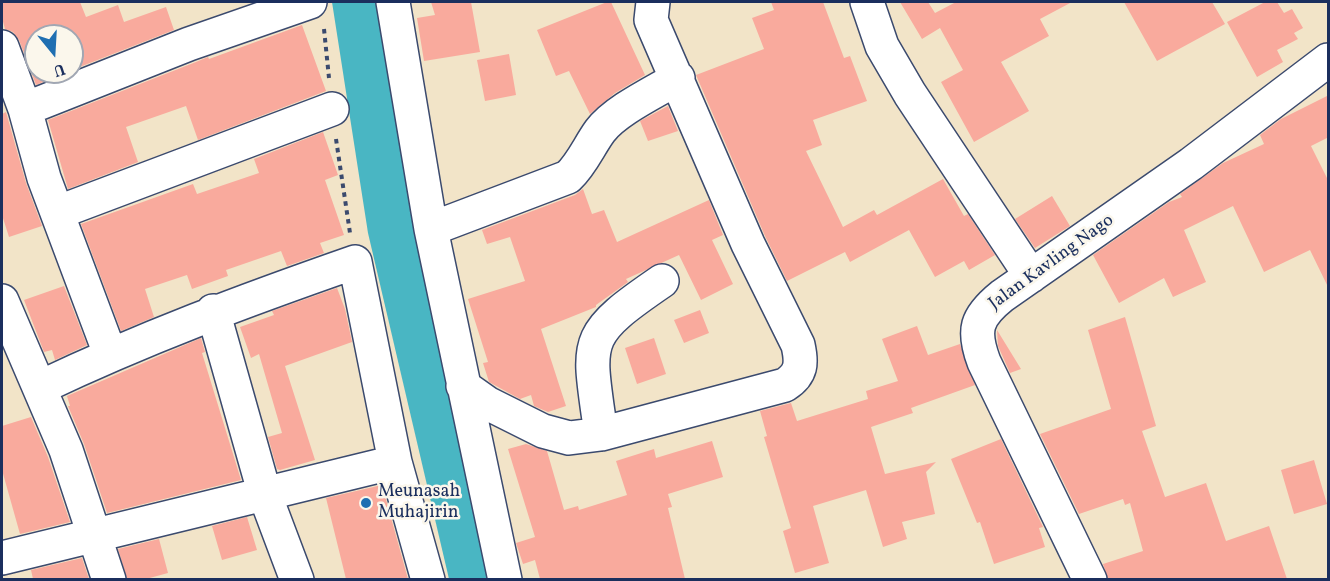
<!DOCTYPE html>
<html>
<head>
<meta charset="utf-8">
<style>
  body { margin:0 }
  #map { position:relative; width:1330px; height:581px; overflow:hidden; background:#f2e4c8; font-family:Vollkorn,serif }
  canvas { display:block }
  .frame { position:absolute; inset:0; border:3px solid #1b2f5e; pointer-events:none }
  .north { position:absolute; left:24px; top:24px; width:60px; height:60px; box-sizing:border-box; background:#fbf7ec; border:2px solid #a1a7b3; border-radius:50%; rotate:162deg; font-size:16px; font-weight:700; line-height:24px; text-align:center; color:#1b2f5e }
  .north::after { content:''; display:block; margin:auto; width:21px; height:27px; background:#1f6fb2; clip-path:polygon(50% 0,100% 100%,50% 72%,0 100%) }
</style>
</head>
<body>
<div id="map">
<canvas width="1330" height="581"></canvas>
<div class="frame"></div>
<div class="north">U</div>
</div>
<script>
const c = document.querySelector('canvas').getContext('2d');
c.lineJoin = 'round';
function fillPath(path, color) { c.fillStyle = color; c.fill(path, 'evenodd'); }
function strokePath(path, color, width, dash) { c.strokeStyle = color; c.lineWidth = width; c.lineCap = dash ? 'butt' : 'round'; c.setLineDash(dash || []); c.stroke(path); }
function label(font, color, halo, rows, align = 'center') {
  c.font = font + ' Vollkorn,serif'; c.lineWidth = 5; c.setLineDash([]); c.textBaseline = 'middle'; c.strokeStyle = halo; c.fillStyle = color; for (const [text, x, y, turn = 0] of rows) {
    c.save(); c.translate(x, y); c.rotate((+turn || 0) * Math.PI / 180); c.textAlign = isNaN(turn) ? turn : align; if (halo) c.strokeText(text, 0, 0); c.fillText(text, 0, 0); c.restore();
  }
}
fillPath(new Path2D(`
  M332,2H386L499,579H449L368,233Z`), '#49b6c3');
fillPath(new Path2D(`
  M2,2H80L86,17L118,5L124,22L166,7L174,30L72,70V36H36V72H67L36,85L19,40L13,32L5,29L2,18Z
  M431,2H471L480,52L424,61L417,18L435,15Z
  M607,2H611L645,75L615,93L590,114L569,71L556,76L537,30Z
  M771,2H823L844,58L850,56L867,101L813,120L822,145L806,151L843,227L874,210L877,215L943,179L964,216L968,214L995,255L969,270L964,261L935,277L909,230L850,262L845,252L787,281L765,236L696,75L764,49L752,18L774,10Z
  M900,2H928L935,13L956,2H1072L1040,19L1049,36L1001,62L1029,111L974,142L941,82L963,70L940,28L922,39Z
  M1124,2H1212L1225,24L1157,61Z
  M1265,2H1277L1284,13L1292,9L1303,28L1294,33L1298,39L1277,50L1283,62L1257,77L1227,22Z
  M302,25L326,91L198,140L186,106L126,127L138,162L68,189L48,120L196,62L208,57L209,59Z
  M509,54L516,95L485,101L477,60Z
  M1329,95V137L1311,146L1329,182V289L1310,250L1264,272L1233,206L1184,230L1206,282L1173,297L1164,278L1119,303L1093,255L1169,202L1182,197L1180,194L1223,163L1264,144L1260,135L1281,119Z
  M668,106L678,131L648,141L640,121Z
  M6,112L26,183L42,226L9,237L2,215V114Z
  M323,132L338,175L325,180L344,235L320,243L324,253L287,266L281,251L226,270L228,276L192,289L187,275L145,289L154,317L121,331L81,224L193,184L197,194L259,173L254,159Z
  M583,189L592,214L604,210L617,242L709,200L723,235L712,240L733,284L701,300L679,255L626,279L628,282L596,305V307L541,329L566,406L548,412L534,406L531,395L520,399L489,382L483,363L488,362L468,299L525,281L510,237L487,244L482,230L575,195Z
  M1052,196L1070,226L1035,248L1015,219Z
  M64,286L87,345L55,360L52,350L44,352L24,300Z
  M337,288L345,309L352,342L285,366L315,460L280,470L277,469L268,437L282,433L259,354L251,358L240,327L274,315L272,311Z
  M700,310L709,333L684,343L674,320Z
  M1125,317L1156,426L1142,431L1165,497L1206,483L1226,541L1269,526L1287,579H1108L1103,564L1143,551L1130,503L1125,505L1123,499L1079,514L1040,434L1111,409L1088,330Z
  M917,326L928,355L960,344L975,385L911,408L913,413L871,427L885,474L936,462L926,472L935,514L902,522L907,539L883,547L866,490L813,506L829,563L795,573L783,531L791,528L764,437L767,436L760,411L791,403L797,421L868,399L866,391L898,381L882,339Z
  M997,330L1021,369L1010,373L998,346Z
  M201,338L205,352L202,353L241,480L107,513L84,444L68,406H70L67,396Z
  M654,338L666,374L637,384L625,348Z
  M31,417L48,457L70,522L20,534L2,470V426Z
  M1001,439L1043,527L1039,528L1045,547L994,564L980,522L977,523L951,459Z
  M712,441L723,477L668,494L672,507L668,508L685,579H540L535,560L523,564L516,543L535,537L508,449L526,444L547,451L564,510L578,506L579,510L627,495L616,461L654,449L656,458Z
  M1314,460L1327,504L1294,514L1281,470Z
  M382,485L408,579H346L326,498Z
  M247,517L257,550L222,560L212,526Z
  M159,539L168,573L146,579H127L118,549Z
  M82,558L89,579H33L31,570Z`), '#f9aa9d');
const minor = new Path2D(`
  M393,2L431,229L505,580
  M867,2L882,46L910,94L1031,276
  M2,47L25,109L44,178L110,354
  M25,109L189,44L310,2
  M59,212L332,109
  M431,229L568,177C582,164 589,146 600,131C616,110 655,92 678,78
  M2,301L66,450L109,580
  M213,311L265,495L297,580
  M463,386L487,403L543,431L569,438L601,434L785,385C802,374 802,363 798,345L748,244L651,20L653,2
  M41,387C144,338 246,300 355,262L395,462L428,580
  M601,434C588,339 580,337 662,281
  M2,558L395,462
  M1090,580L984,362C972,330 976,317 1002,296L1191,164L1328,60`);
strokePath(minor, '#3b4a6e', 36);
strokePath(new Path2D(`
  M324,29L329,78
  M336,139L350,233`), '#3b4a6e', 4, [4.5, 4.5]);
strokePath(minor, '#fff', 33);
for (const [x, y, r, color] of [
  [366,503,6,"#1f6fb2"]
]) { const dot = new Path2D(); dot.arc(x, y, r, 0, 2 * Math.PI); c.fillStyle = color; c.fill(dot); strokePath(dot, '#fbf7ec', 2); }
label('18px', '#1b2f5e', '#fbf7ec', [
  ["Jalan Kavling Nago",1052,263,-36]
]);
label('18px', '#1b2f5e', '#fbf7ec', [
  ["Meunasah",378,493],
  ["Muhajirin",378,514]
], 'left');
</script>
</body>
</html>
